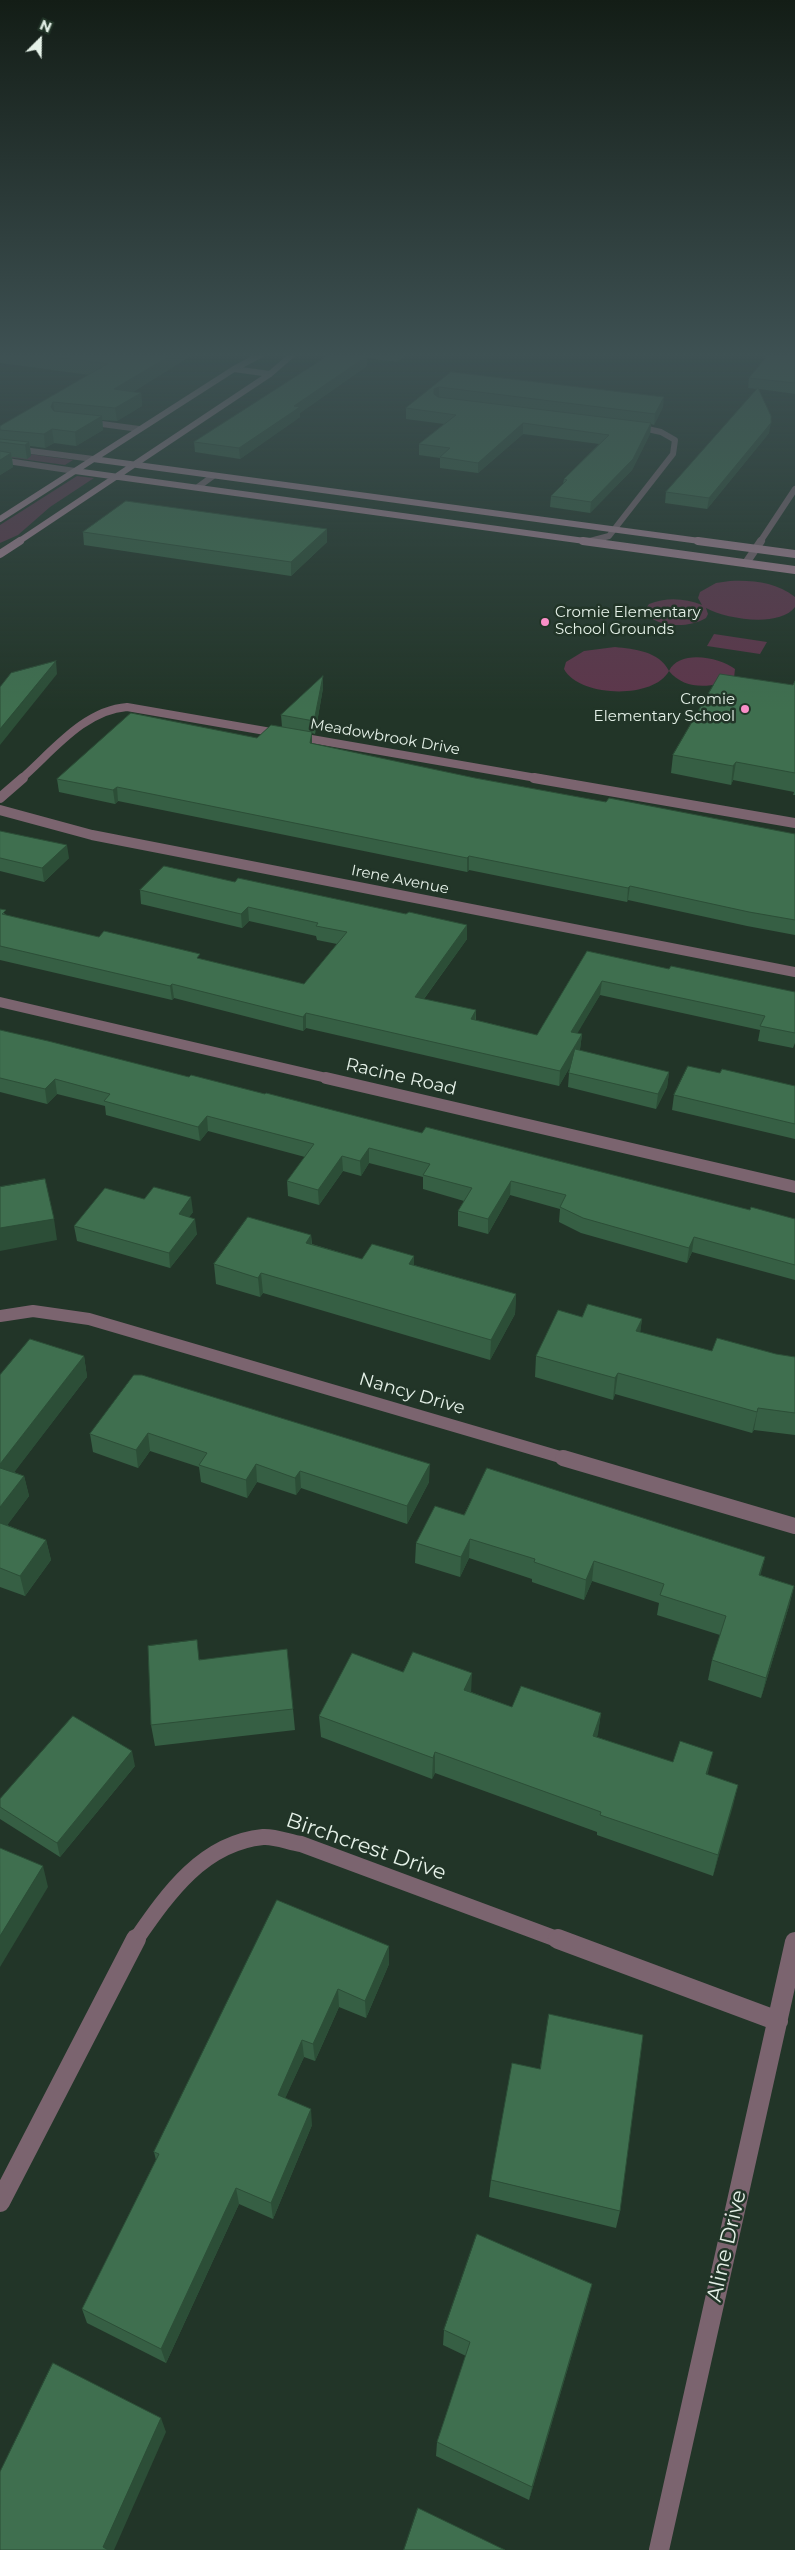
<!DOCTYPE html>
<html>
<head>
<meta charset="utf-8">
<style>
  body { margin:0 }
  #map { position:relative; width:795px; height:2550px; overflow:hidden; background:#223528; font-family:Montserrat,sans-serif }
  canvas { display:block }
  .north { position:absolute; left:15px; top:15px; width:50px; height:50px; -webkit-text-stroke:4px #223528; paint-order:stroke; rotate:23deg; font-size:14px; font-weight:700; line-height:20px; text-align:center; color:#e5f1e8 }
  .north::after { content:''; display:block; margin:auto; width:18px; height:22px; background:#e5f1e8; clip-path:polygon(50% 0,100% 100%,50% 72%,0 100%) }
</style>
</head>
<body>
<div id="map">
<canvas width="795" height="2550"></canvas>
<div class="north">N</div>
</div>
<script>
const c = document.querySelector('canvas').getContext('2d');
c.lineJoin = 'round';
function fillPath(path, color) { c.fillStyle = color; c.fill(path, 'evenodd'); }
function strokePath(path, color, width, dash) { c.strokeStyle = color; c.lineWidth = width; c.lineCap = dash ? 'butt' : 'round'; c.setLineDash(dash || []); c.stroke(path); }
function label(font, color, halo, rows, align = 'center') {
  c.font = font + ' Montserrat,sans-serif'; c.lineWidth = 5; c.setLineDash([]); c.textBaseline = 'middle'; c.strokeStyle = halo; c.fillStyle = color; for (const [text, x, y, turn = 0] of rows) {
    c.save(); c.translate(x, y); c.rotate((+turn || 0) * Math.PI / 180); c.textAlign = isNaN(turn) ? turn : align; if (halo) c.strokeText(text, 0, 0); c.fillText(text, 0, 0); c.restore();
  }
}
fillPath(new Path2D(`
  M0,450L73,460L65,465L0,456Z
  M77,476L94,478L50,507L18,535L0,543V525Z
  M730,581C753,580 776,582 795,597V607C779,628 726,619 706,608L708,614L706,618C690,628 656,629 644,611L649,604C666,597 685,598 702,605L698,598L700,592L716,583Z
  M714,634L767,642L760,654L707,646Z
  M615,647C634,649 659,651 669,671C679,649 720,657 735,669L734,678C714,688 685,691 669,671C653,700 579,697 564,669L566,662L584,651Z`), '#5e364b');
strokePath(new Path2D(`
  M87,422L139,429
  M0,447L93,459
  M0,460L75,471
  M198,487L213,476
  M590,541L609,536L673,454L675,440L661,432L634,426
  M760,542L795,489`), '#7b646f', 6);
strokePath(new Path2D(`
  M746,563L761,541
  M21,779C52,752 84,710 127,707L542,779`), '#7b646f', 8);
strokePath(new Path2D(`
  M534,778L795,823
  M0,798L23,778
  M0,810L92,835L795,972
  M0,1002L331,1079`), '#7b646f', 10);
strokePath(new Path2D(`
  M326,1078L795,1187
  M0,1316L33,1311L89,1319L567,1459`), '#7b646f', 12);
strokePath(new Path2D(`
  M563,1458L795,1526
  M135,1941C167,1895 202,1843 263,1837C274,1836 289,1842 301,1844L562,1941`), '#7b646f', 16);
strokePath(new Path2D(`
  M558,1939L778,2021
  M0,2202L136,1939
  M659,2550L795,1942`), '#7b646f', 20);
strokePath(new Path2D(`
  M234,369L270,374
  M93,459L707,542
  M75,471L592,542
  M0,519L234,369L262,354
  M18,542L270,374L293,354`), '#a48092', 6);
strokePath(new Path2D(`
  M583,541L795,570
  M698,541L795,554
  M0,554L20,541`), '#a48092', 8);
fillPath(new Path2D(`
  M0,354H194L133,392L141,393L142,406L117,421L102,420L103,430L76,446L54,443L45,448L30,446L31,456L27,459L12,457L13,467L0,475V426L89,375L0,363Z
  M331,354H407L397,362L367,358V366L300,413V417L240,459L195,452L194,442Z
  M795,354V394L759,389L769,433L707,509L665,503L666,492L757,389L748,388L749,378Z
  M451,372L663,407L654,425L651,424L650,434L632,470L590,513L550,507L551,496L563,484L564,479L599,444L523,434L478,473L440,468V458L419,455V444L444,424L406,419V408Z
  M327,529V542L291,576L84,545L83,532Z
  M323,676V688L315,734L312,733V744L475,778L606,802L795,834V935L747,926L628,900L627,902L469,870L467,872L118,801L115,804L59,792L57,779L257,738L282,727L281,715Z
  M795,681V795H793L794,792L733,780L731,785L671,773L673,755L793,685Z
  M0,831L69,858L44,882L0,871Z
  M235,882L406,914L467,925V939L424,999L476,1010V1020L537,1035L587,951L669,969L795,992V1043L793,1048L758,1041L760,1030L600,995L577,1033L582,1034L580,1049L579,1051L669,1072L667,1087L656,1109L568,1087L569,1073L571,1065L559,1086L306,1028L303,1031L174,998L172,1000L0,960V909L6,915L99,937L201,959L304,984L337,944L317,940L316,936L249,921L242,928L141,904L140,890Z
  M0,1030L189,1077L265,1094L422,1133L750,1210L795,1219V1280L692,1252L687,1263L581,1233L559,1222L560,1209L510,1195L488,1234L458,1226V1211L464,1201L423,1189V1177L369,1163L361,1176L343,1171L319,1205L288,1196L287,1181L305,1157L208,1131L200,1141L106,1115L105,1106L57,1094L47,1104L0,1092Z
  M795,1086V1139L672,1110L674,1095Z
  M193,1212L189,1217L197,1234L170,1268L77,1241L74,1226Z
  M311,1235L312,1244L362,1259L414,1256V1265L516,1294L515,1314L490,1360L263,1293L260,1297L216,1284L214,1264Z
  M582,1317L642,1319L640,1332L712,1351L776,1354L795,1357V1435L754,1430L752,1433L615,1394L613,1400L535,1377L536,1356Z
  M84,1356L87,1377L14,1472L24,1476L29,1496L7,1525L46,1540L51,1560L25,1596L0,1587V1375Z
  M134,1375L429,1482L407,1524L301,1488L296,1495L257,1482L247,1498L201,1482L199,1467L150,1451L138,1468L93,1452L90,1434Z
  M464,1515L765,1557L760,1575L794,1586L789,1606L761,1698L708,1680L712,1660L720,1635L657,1615L659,1603L592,1581L584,1600L532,1582V1579L469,1558L460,1577L415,1563L416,1543Z
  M200,1659L293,1709L295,1730L155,1746L151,1725Z
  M471,1692L512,1707L601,1713L597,1737L738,1785L713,1876L597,1835V1832L435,1773L432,1779L321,1737L319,1716Z
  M135,1766L60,1857L0,1819V1799Z
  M277,1900L389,1964L366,2018L339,2007L315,2061L304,2057L285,2098L312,2125L273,2219L239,2204L166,2363L87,2323L82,2309L156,2160L154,2152Z
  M491,2180L620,2211L616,2228L489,2197Z
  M588,2300L529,2500L436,2456L437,2442L466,2356L443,2345L444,2330Z`), '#365f44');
fillPath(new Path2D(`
  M173,354H194L116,402L114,389Z
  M397,354H407L397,362Z
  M367,356V366L300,413V417L240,459L239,448L294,406Z
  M439,387V397L434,399V389Z
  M141,393L142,406L117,421L115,408Z
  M664,397L663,407L654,425L655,414Z
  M53,402L55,415L51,407Z
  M102,416L103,430L76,446L75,432Z
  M523,423V434L478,473V463Z
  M651,423L650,434L632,470L590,513L591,502Z
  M771,423L769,433L707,509L709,498Z
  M52,429L54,443L45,448L44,434Z
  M29,442L31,456L27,459L25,445Z
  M11,453L13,467L0,475V460Z
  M327,529V542L291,576V562Z
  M56,661L57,674L0,745V729Z
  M323,676V688L315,734L314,721Z
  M312,732V745L310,743Z
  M736,762L733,780L731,785L733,766Z
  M117,787L118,801L115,804L113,790Z
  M67,845L69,858L44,882L42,868Z
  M469,856V870L467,872V858Z
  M630,886L628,900L627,902L628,888Z
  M248,907L249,921L242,928L241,914Z
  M467,925V939L415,1011V997Z
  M602,981L600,995L570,1046L571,1032Z
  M172,984L174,998L172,1000L170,986Z
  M476,1010L475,1025L471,1019Z
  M306,1013V1028L303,1031V1017Z
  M582,1034L580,1049L559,1086L560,1071Z
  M669,1072L667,1087L656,1109L658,1094Z
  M55,1079L57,1094L47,1104L45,1089Z
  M207,1116L208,1131L200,1141L198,1127Z
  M369,1148V1163L361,1176L360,1161Z
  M342,1156L343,1171L319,1205L318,1190Z
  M511,1181L510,1195L488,1234V1219Z
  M191,1197L193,1212L180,1229L179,1214Z
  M54,1219L57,1240L0,1251V1228Z
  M195,1219L197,1234L170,1268L169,1253Z
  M311,1235L312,1255L306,1243Z
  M694,1237L692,1252L687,1263L689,1248Z
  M414,1256V1276L409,1264Z
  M261,1273L263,1293L260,1297L258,1278Z
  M516,1294L515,1314L490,1360L491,1340Z
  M642,1319L639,1341L636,1331Z
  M84,1356L87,1377L3,1487L0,1476V1464Z
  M618,1373L615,1394L613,1400L615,1378Z
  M758,1408L754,1430L752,1433L757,1412Z
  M148,1433L150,1451L138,1468L136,1450Z
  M256,1464L257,1482L247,1498L246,1480Z
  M430,1464L429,1482L407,1524V1506Z
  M300,1471L301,1488L296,1495L295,1478Z
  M24,1476L29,1496L0,1535V1507Z
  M470,1539L469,1558L460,1577L461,1557Z
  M46,1540L51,1560L25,1596L20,1576Z
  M765,1557L760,1577L759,1575Z
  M594,1561L592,1581L584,1600L586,1580Z
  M794,1586L789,1606L761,1698L766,1678Z
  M472,1673L471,1694L464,1690Z
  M601,1713L598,1734L590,1756L593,1736Z
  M132,1751L135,1766L60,1857L57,1843Z
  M435,1752V1773L432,1779L433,1758Z
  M713,1752L708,1773L702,1795L706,1774Z
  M738,1785L733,1806L713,1876L718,1855Z
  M43,1866L48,1887L0,1967V1936Z
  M389,1946V1964L366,2018L365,2001Z
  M338,1989L339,2007L315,2061L313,2044Z
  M302,2040L304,2057L279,2112L278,2095Z
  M311,2109L312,2125L273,2219L271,2203Z
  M236,2188L239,2204L166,2363L161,2349Z
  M592,2284L588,2300L529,2500L532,2487Z
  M161,2418L166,2432L114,2550H105L103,2547Z`), '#2c4e37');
const building = new Path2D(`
  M31,354H173L114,389L141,393L115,408L53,402L51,407L54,411L102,416L75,432L52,429L44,434L0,430V426L107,364Z
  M331,354H365L367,356L294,406L300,407L239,448L194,442Z
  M769,354H795V383L749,378Z
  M451,372L664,397L655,414L439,387L434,389V394L438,397L651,423L633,459L591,502L551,496L567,480L564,479L609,435L523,423L478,463L440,457L450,448L419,444L456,415L406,408Z
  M758,388L771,416V423L709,498L666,492Z
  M0,439L29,442L25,445L0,442Z
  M0,451L11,453L0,460Z
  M126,501L327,529L291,562L83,532Z
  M56,661L0,729V687L11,673Z
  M720,674L793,685L795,681V773L736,762L733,766L673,755Z
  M323,676L314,721L281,715Z
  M131,713L257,738L271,725L312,732L310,743L475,778L606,802L609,798L795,834V920L749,912L630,886L628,888L469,856L467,858L117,787L113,790L57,779Z
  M0,831L67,845L42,868L0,858Z
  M164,866L235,882L238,878L406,914L409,912L467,925L415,997L476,1010L471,1019L537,1035L587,951L669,969L671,966L795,992V1033L760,1026L765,1016L602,981L571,1032L582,1034L560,1071L306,1013L303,1017L172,984L170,986L0,946V909L6,910L2,914L99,937L104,931L167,946L200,954L197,958L304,984L347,932L316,926L318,923L248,907L241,914L140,890Z
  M0,1030L48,1041L189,1077L191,1075L265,1094L266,1093L422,1133L426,1127L750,1210L751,1207L795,1219V1265L694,1237L689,1248L583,1218L560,1207L566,1195L511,1181L488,1219L458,1211L472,1188L423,1175L430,1164L369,1148L360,1161L342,1156L318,1190L287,1181L314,1144L207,1116L198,1127L104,1101L110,1094L55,1079L45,1089L0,1078Z
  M575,1049L669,1072L658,1094L569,1073Z
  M688,1066L720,1073L722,1069L795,1086V1124L674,1095Z
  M45,1179L54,1219L0,1228V1187Z
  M154,1187L191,1197L179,1214L195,1219L169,1253L74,1226L105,1188L144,1199Z
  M248,1217L311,1235L306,1243L362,1259L372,1244L414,1256L409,1264L516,1294L491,1340L261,1273L258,1278L214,1264Z
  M588,1304L642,1319L636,1331L712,1351L717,1338L776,1354L795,1357V1413L758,1408L757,1412L618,1373L615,1378L536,1356L558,1310L582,1317Z
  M30,1339L84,1356L0,1464V1375Z
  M134,1375H142L430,1464L407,1506L300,1471L295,1478L256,1464L246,1480L199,1465L207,1453L148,1433L136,1450L90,1434Z
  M0,1468L24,1476L0,1507Z
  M487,1468L765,1557L759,1575L794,1586L766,1678L712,1660L726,1616L660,1595L664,1584L594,1561L586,1580L534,1562L535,1559L470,1539L461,1557L416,1543L435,1506L464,1515Z
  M0,1523L46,1540L20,1576L0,1568Z
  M197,1640L199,1660L287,1649L293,1709L151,1725L148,1646Z
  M413,1652L472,1673L464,1690L512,1707L521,1686L601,1713L593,1736L673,1762L680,1741L713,1752L706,1774L738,1785L718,1855L600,1815L601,1812L435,1752L433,1758L319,1716L352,1653L403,1672Z
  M73,1716L132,1751L57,1843L0,1807V1799Z
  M0,1848L43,1866L0,1936Z
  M277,1900L389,1946L365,2001L338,1989L313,2044L302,2040L278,2095L311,2109L271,2203L236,2188L161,2349L82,2309L159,2154L154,2152Z
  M549,2014L643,2035L620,2211L491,2180L512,2063L540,2069Z
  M477,2234L592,2284L532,2487L437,2442L470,2342L444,2330Z
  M53,2363L161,2418L103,2547L108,2550H0V2472Z
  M418,2508L505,2550H404Z`);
fillPath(building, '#3f6f4f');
strokePath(building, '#2c4e37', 1);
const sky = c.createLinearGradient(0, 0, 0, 711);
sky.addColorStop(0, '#131d16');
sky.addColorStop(0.5, '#3e5153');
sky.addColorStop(1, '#3e515300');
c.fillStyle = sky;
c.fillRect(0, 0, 795, 711);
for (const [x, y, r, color] of [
  [545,622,5,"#fa8fc8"],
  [745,709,5,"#fa8fc8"]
]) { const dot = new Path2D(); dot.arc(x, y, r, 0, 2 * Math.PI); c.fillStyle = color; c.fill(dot); strokePath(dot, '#223528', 2); }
label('15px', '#e5f1e8', '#223528', [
  ["Cromie Elementary",555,613],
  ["School Grounds",555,630],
  ["Cromie",735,700,"right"],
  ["Elementary School",735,717,"right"]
], 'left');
label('15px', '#e5f1e8', '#223528', [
  ["Meadowbrook Drive",385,737,10],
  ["Irene Avenue",400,880,11]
]);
label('18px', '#e5f1e8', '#223528', [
  ["Racine Road",401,1077,13],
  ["Nancy Drive",412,1394,16]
]);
label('21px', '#e5f1e8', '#223528', [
  ["Birchcrest Drive",366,1847,19],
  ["Aline Drive",727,2246,-77]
]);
</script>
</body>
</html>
